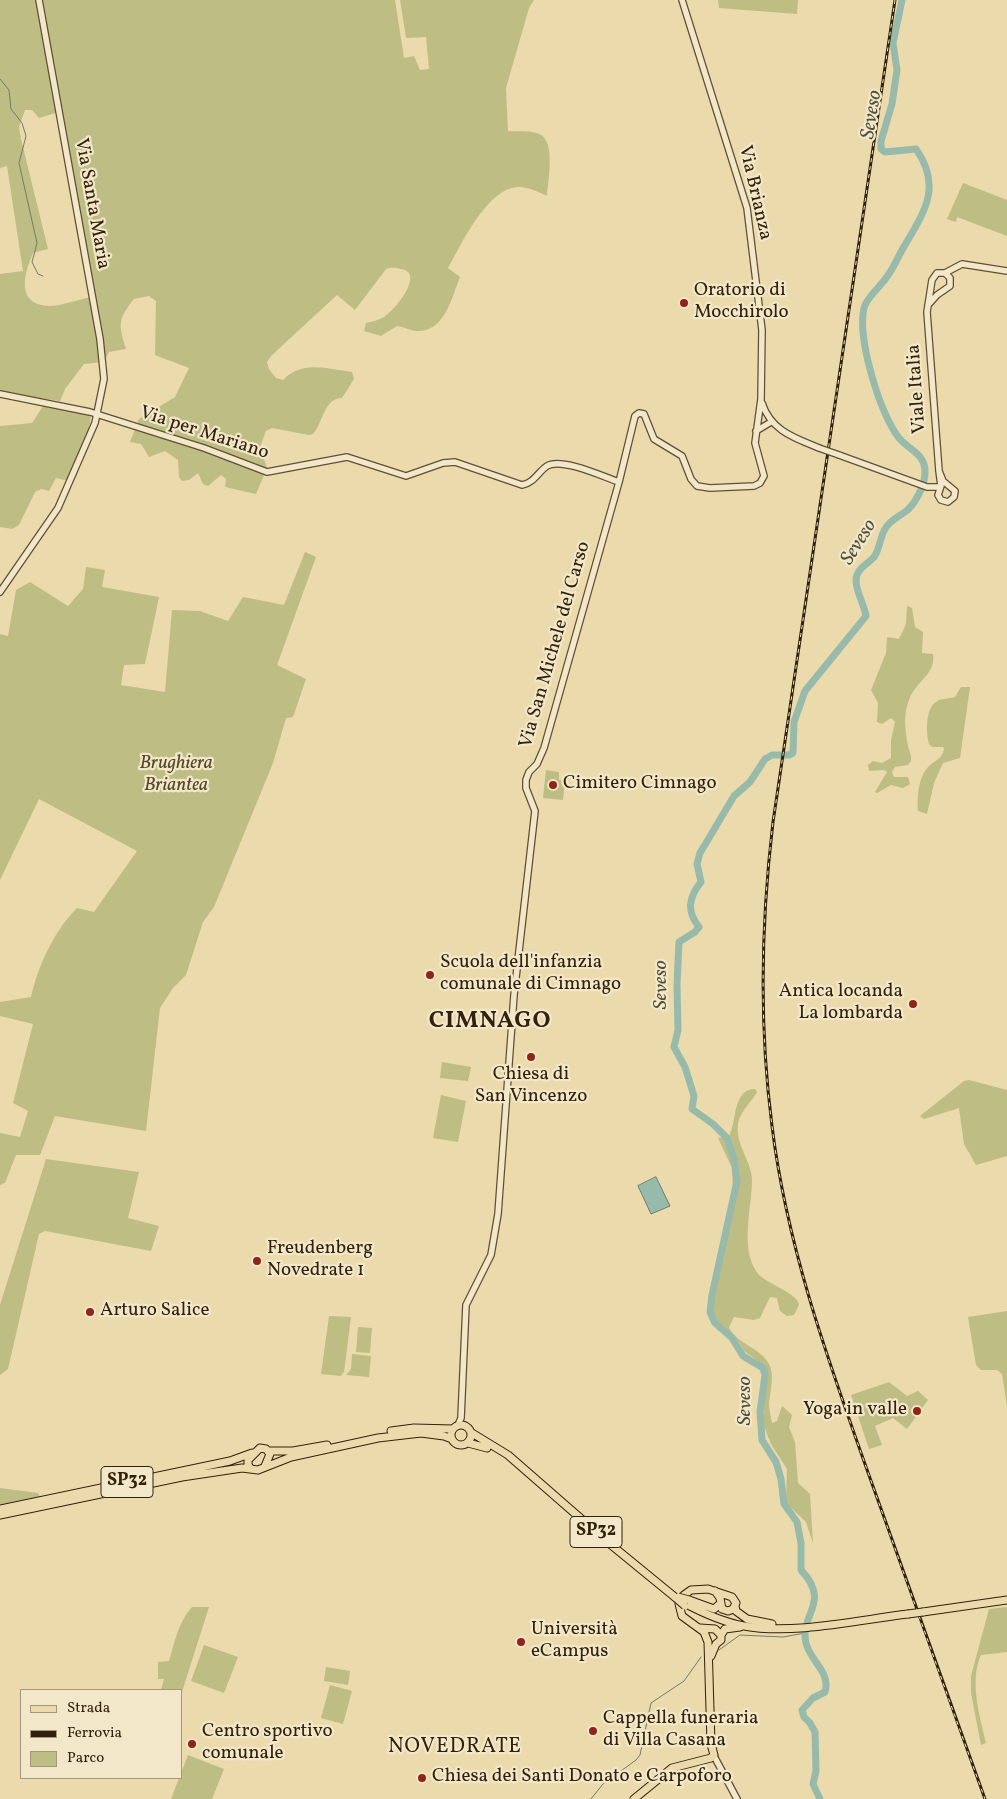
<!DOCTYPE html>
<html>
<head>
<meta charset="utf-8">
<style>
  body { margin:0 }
  #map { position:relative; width:1007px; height:1799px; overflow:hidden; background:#ebdaac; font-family:Vollkorn,serif }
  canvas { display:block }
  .legend { position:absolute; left:20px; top:1689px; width:162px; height:90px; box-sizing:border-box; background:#f2e7c9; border:1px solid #a5987d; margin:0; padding:6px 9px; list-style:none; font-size:15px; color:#32210b }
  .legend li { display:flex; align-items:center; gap:10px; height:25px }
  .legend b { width:25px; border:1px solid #a5987d }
</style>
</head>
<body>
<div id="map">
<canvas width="1007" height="1799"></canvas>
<ul class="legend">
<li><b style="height:6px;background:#ebdaac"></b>Strada</li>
<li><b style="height:6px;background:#32210b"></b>Ferrovia</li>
<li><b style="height:14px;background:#bebd84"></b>Parco</li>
</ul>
</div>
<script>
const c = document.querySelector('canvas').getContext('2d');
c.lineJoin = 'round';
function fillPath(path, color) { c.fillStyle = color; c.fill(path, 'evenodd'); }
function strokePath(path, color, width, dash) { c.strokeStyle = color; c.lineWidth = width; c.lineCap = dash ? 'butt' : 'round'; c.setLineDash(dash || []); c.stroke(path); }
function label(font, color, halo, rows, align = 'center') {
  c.font = font + ' Vollkorn,serif'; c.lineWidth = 4.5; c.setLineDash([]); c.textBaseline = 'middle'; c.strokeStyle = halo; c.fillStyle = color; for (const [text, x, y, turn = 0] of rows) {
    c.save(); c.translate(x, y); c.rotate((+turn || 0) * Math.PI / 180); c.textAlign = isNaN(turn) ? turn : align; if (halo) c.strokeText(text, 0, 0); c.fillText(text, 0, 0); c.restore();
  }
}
fillPath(new Path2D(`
  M0,0H395L404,58L414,56L420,70L429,69L426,37L406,38L400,0H534L529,8L506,88L508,131C517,132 530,130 539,134C556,140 548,181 547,196C539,192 530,188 521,187C489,184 461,245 448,268L460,277C452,296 446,329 420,331C413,332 405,327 397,326L381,336L364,331L366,323C372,322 379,320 384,317C394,311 426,273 401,269C395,268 391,267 386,269L355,310L337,295L271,356L267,362L269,369L276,378L283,380C303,360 326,369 352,372L354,379L342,398C324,398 323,423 313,434L309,435L272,428L266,431L260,447L267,468L256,494L225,487L226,479L221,475L208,486L203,484L198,473L189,480L182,481L179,477L178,460L165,451L149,457L141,444L130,442L139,419L175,397L189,368L155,355L156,301L149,296L134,299C118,319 118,324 126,349L109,352L104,362L84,364L65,389L60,401L0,392V274L23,271L7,166L0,168ZM25,110H32L39,118L59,112L92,297C80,299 60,306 50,306C15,305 24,274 33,253L48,249L21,139L19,127Z
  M718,0H798L797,14L719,8Z
  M963,183L1007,200V236L957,217L956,222L947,219Z
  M45,403L90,414C94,427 74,467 69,481L56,478L49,491L41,489L35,492L19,525L12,529L0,527V426L32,423Z
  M305,552L316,557L277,665L306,679L293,717L286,718L273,763L214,907L203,922L186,975L173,988L160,1008L146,1131L55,1116L40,1155H16L5,1183L0,1185V1133L20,1137L28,1111L13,1103L33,1024L0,1016V1002L31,997C38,966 54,931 77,908L94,912L137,851L39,799L0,880V634L8,636L16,590L30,582L68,606L83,589L86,567L105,570L102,587L159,597L145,664L124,665L121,685L165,692L172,610L200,611L228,621L243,597L284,605Z
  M907,606L912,608L915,627L923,632L922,653L933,654C936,675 916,680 909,700C903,715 905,730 908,746C909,751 912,755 911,761L908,765L895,767L892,772L894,777H908L910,784L903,788L891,785L877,793L875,792L887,772L884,770L869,771L868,765L873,761L882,763L891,758V740L895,722L891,718L882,724L877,722L878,703L871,690L886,653L887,637L899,639L906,624Z
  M961,687H970L960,758L943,763L934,783L927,814L918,811C917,797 918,777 929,766C936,759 942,760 944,749L943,747H932L929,744C926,733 925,709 936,702C941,698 949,699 955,697Z
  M546,770L559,772V780L565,781L563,800L543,798Z
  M442,1062L471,1067L468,1081L440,1078Z
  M969,1080L1007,1090V1156L976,1165L964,1144L959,1108L924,1119L920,1116L964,1081Z
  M755,1089L757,1092C751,1103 740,1111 738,1124C735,1144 751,1160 752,1179C752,1208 740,1245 756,1271C764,1284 798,1292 799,1305L794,1315L787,1316L780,1311L777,1298L770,1297L760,1318L754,1320L734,1317L729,1327C736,1344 760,1347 769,1364C775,1375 770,1392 769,1404C769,1410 771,1417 772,1423L777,1421L782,1406L792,1415L789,1427L795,1442L798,1483L810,1494L813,1543L806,1522L786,1503L787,1469L771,1444L763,1424L766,1367L744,1351L739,1342L715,1320L711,1309L714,1293L712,1292L733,1193L732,1168L718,1138L729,1136C737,1123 732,1089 755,1089Z
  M441,1095L466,1101L458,1142L433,1138Z
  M46,1159L139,1172L128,1218L159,1226L151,1251L45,1231L39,1234L8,1369L0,1375V1305Z
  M1007,1311V1406L1002,1374L997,1370H981L976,1365L968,1317Z
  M329,1316L351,1317L344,1372L341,1376L321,1374Z
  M358,1327L372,1328L370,1353L356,1352Z
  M352,1354L371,1356L369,1377L346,1375L351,1369Z
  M889,1382L907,1396L918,1391L928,1400L907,1429L893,1418L875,1426L882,1445L869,1449L851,1395Z
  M0,1488L38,1493L41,1499L0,1507Z
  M192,1607H209L181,1695V1690H161L164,1679H158V1662L169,1661C175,1641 178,1623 192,1607Z
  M1007,1607V1652L981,1655C969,1681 980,1717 986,1743L981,1745L971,1693V1676L989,1609Z
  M204,1645L238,1657L224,1693L191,1681Z
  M326,1667L350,1671L348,1685L324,1681Z
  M330,1685L352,1691L343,1724L321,1718Z
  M188,1755L224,1769L212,1799H171Z`), '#bebd84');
const water = new Path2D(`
  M656,1177L670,1206L651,1214L638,1186Z`);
fillPath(water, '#98baab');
strokePath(water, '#6f7d6b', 1);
strokePath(new Path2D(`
  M0,79L9,90L11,109L22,123L26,136L19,163L37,243L32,262L38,274L43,276
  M719,1650L740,1635L783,1637L805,1633
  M591,1799L603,1784L636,1760L640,1755L651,1703L684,1681L701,1657`), '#6f7d6b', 1);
strokePath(new Path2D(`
  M820,1799L813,1784L816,1771L815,1732L810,1723L804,1717L802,1710L813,1698L825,1692C831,1672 810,1661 806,1643C799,1614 832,1603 801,1570V1543L797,1522L784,1504L781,1479L776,1462L762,1440L760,1412L765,1375L763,1368L743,1356L732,1338L715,1323L710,1312L712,1295L737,1181L734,1159L727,1138L713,1124L692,1109L694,1096L685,1067L674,1047L678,1030L677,985L679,942L695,932L699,927C686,911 689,897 701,882L697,864L700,853L734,796L750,782L765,759L772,755H789L793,753L794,722L805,691L866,616C864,604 856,592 856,580C856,569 868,564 874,557C880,549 880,537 885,529C889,521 898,517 905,512C915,505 925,485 925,473C926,454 909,450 899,438C880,415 857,338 864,308C866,298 880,287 886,278C894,268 898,256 905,245C925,211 942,186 916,149L885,152L881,149V141L892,104L897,70L893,43L902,0`), '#98baab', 7);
const minor = new Path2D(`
  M945,273L962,264L1007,271
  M928,305L937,295L950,286V278L945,273H937L932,280L927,312L939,471L941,486L938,495L941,500L948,502L954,497L955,491L943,481L939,471
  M0,394L90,412L204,448L267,472L347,457L406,476L443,463L455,462L522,485C534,483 538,472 547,466C561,457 604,477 619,482
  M762,403C771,431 795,438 819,448
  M756,431L771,422
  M839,455L927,487H940
  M0,592L58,508L95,423L104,379L100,339L39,0
  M458,1425L461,1418L466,1305L491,1255L498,1214L514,995L535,811L526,788V780L529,772L537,764L544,748L619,482L635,416L639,413L644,414L654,439L682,456L691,479L697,486L710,488L754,486L760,483L764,476L755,443L761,399L762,330L747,208L682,0
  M714,1756L737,1799`);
const major = new Path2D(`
  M451 1435a10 10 0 1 1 20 0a10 10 0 1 1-20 0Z
  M391,1431L414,1428L453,1429
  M472,1433L508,1455L610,1544L676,1598
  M468,1443L487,1448
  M268,1451H293L327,1445
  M251,1469L248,1465V1460L260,1448L266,1449L270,1454L265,1466
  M0,1509L230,1461L252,1453
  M0,1515L182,1477L242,1468L258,1470L291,1457L378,1438L421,1433L444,1436L452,1439
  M689,1600L714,1609L720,1604
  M686,1604C705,1614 723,1622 744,1626C793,1635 858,1620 908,1614
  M735,1606L736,1611L747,1619L772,1624
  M923,1612L1007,1600
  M700,1628L715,1629L721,1635V1640L716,1644L711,1656
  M721,1635L725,1629L740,1627
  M634,1799L672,1768L711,1758L714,1755L711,1744L708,1642L704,1632L682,1616L679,1604L684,1595L691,1590L708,1589L732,1597L736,1603L733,1609L728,1611L722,1609L720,1598L715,1591`);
strokePath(minor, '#604f33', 8);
strokePath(major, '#32210b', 9);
strokePath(minor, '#f2e7c9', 5.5);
strokePath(major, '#ebdaac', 7);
const rail = new Path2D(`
  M895,0L773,822C761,923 759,1025 772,1126C787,1248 829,1363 870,1478C908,1585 946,1692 985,1799`);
strokePath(rail, '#32210b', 3);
strokePath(rail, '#f2e7c9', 1, [4]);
const minorBridge = new Path2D(`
  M819,448L839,455`);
const majorBridge = new Path2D(`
  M678,1597L689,1600
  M676,1598L685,1606
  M908,1614L923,1612`);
strokePath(minorBridge, '#604f33', 8, []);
strokePath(majorBridge, '#32210b', 9, []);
strokePath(minorBridge, '#f2e7c9', 5.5);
strokePath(majorBridge, '#ebdaac', 7);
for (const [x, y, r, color] of [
  [684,303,5,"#8f2418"],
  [553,785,5,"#8f2418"],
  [430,975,5,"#8f2418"],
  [913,1004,5,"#8f2418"],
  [531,1057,5,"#8f2418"],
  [257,1261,5,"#8f2418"],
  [90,1312,5,"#8f2418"],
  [917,1411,5,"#8f2418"],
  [521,1642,5,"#8f2418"],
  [593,1731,5,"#8f2418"],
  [192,1744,5,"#8f2418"],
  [422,1778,5,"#8f2418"]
]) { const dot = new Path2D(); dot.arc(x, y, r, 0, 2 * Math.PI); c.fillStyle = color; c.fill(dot); strokePath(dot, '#f2e7c9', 2); }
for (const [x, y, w] of [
  [127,1482,52],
  [596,1532,52]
]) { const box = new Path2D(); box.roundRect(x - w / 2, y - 15.5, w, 31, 4); c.fillStyle = '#f2e7c9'; c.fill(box); strokePath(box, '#32210b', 1); }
label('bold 18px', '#32210b', null, [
  ["SP32",127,1482],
  ["SP32",596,1532]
]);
label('19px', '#32210b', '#f2e7c9', [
  ["Via Brianza",754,193,77],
  ["Via Santa Maria",91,204,80],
  ["Viale Italia",918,389,-94],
  ["Via per Mariano",204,434,18],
  ["Via San Michele del Carso",556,645,-74]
]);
label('19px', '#32210b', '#f2e7c9', [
  ["Oratorio di",694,292],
  ["Mocchirolo",694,314],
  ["Cimitero Cimnago",563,785],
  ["Scuola dell'infanzia",440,964],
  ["comunale di Cimnago",440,986],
  ["Antica locanda",903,993,"right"],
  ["La lombarda",903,1015,"right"],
  ["Chiesa di",531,1076,"center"],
  ["San Vincenzo",531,1098,"center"],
  ["Freudenberg",267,1250],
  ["Novedrate 1",267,1272],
  ["Arturo Salice",100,1312],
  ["Yoga in valle",907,1411,"right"],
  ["Università",531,1631],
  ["eCampus",531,1653],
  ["Cappella funeraria",603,1720],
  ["di Villa Casana",603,1742],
  ["Centro sportivo",202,1733],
  ["comunale",202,1755],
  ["Chiesa dei Santi Donato e Carpoforo",432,1778]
], 'left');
label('italic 19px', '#554829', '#f2e7c9', [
  ["Brughiera",176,765],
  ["Briantea",176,787]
]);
label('italic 20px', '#514f3b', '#f2e7c9', [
  ["Seveso",873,115,-81],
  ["Seveso",860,543,-58],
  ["Seveso",662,985,-90],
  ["Seveso",746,1401,-90]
]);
c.letterSpacing = '1px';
label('21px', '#32210b', '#f2e7c9', [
  ["NOVEDRATE",455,1748]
]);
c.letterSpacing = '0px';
c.letterSpacing = '1px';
label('bold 24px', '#32210b', '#f2e7c9', [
  ["CIMNAGO",490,1023]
]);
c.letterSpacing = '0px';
</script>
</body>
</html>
